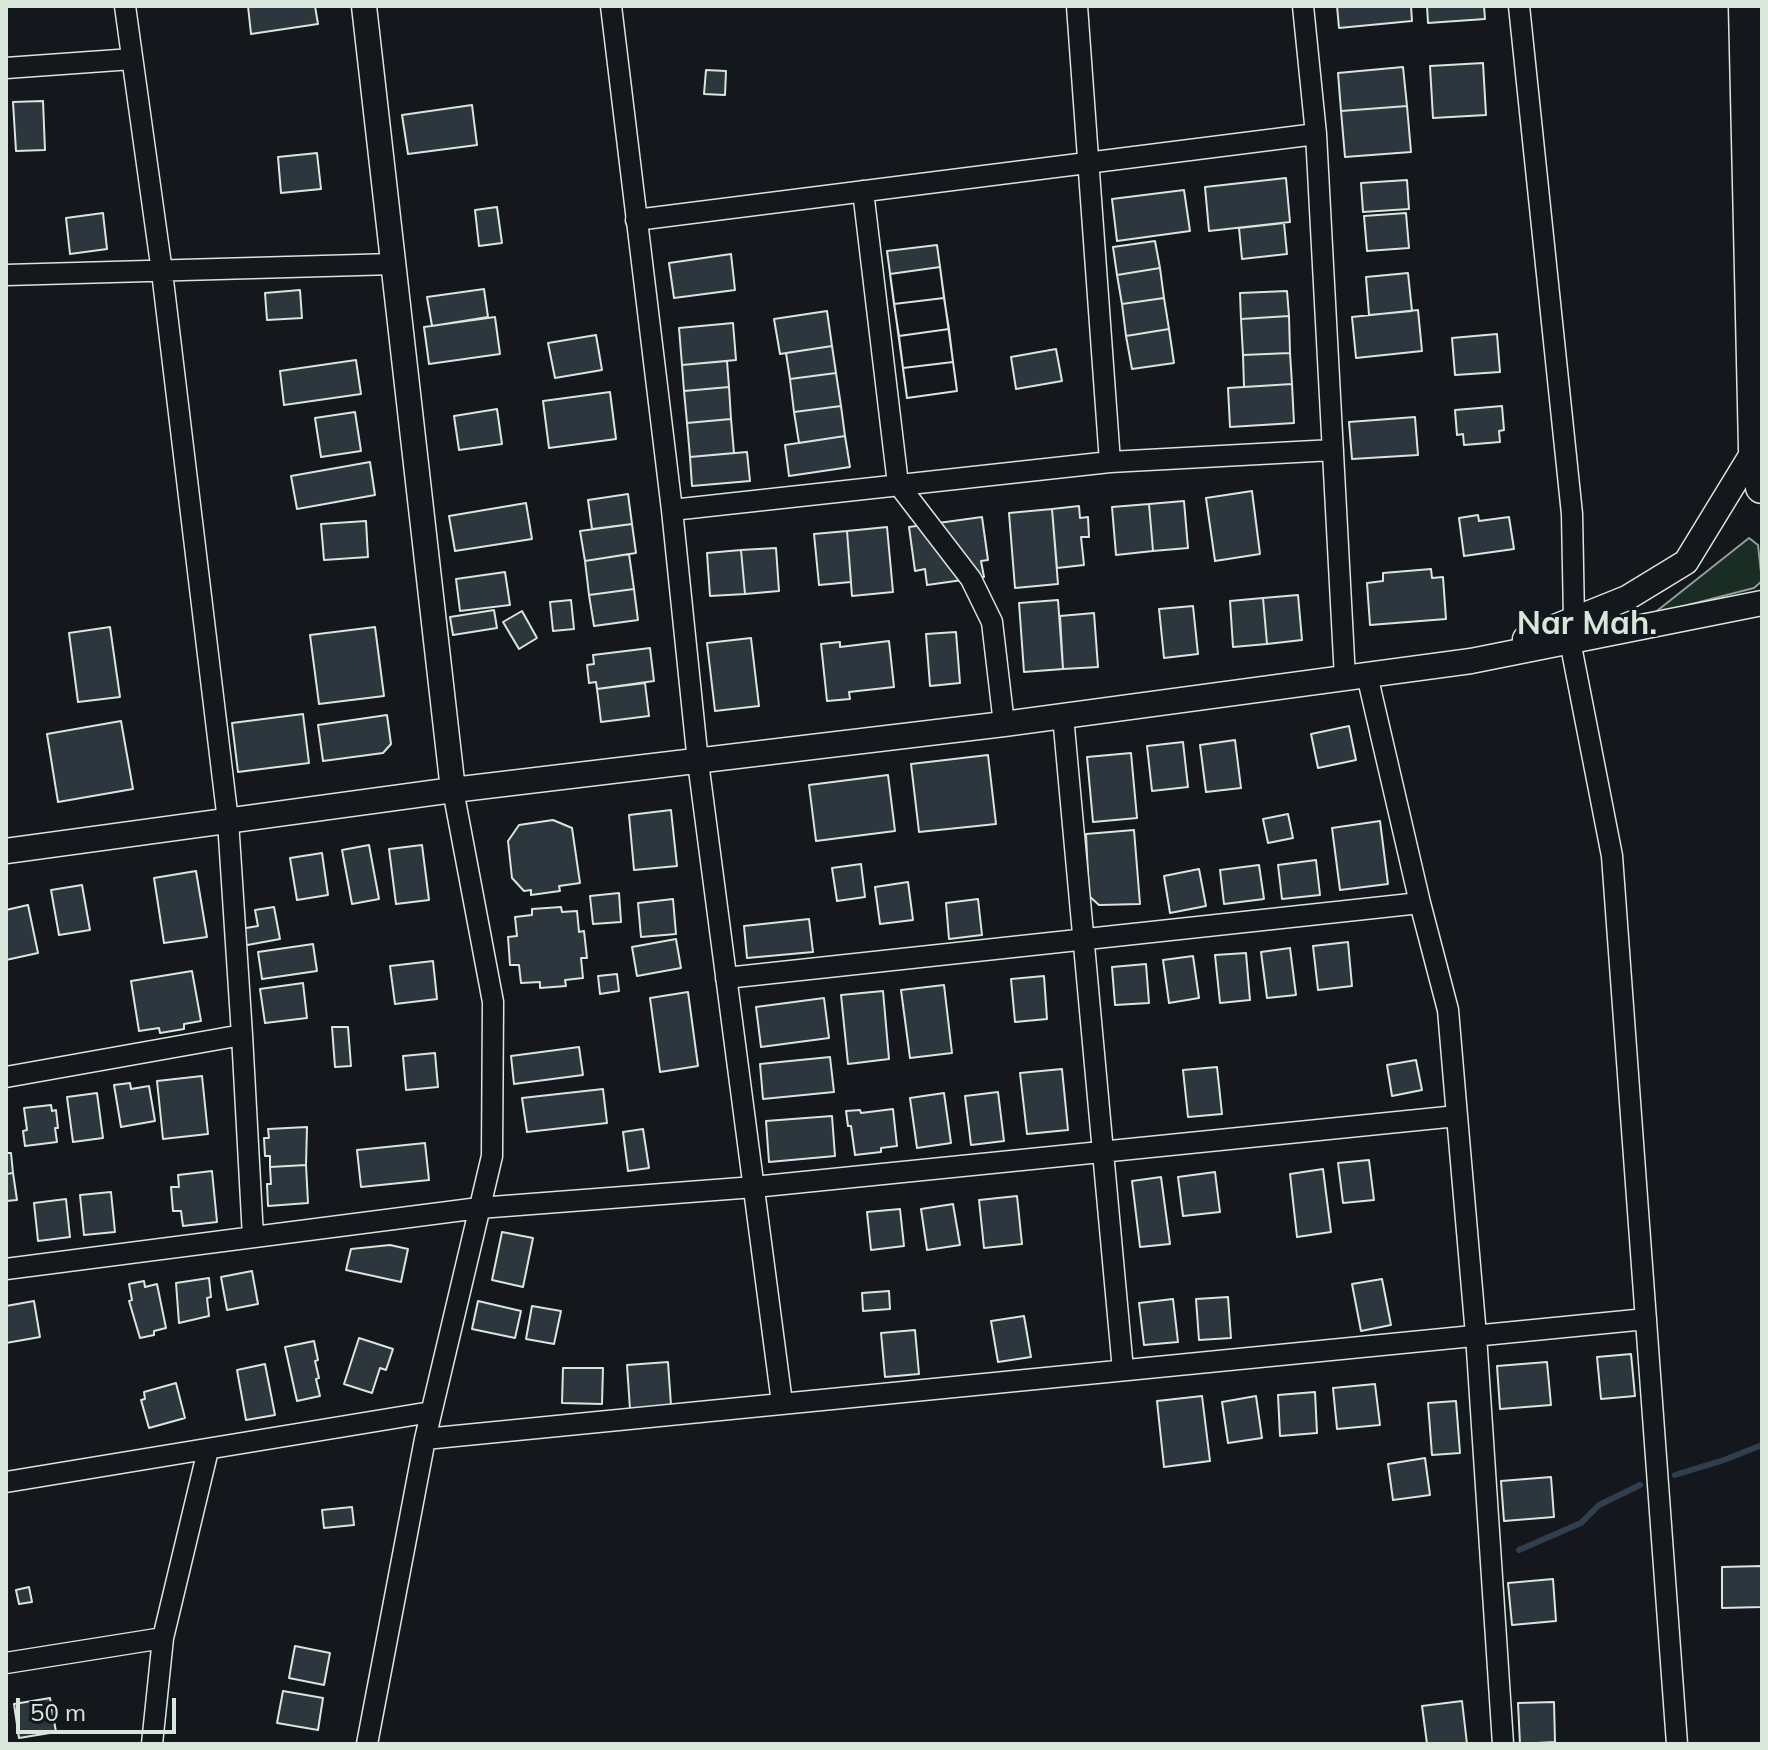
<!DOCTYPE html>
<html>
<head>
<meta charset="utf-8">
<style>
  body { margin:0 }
  #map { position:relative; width:1768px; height:1750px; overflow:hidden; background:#14181c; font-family:Mulish,sans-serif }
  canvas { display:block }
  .frame { position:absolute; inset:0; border:8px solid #d8e6dc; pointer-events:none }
  .scale { position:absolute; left:16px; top:1698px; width:160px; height:36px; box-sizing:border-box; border:4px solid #d8e6dc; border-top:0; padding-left:10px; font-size:24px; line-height:28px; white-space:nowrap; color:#d8e6dc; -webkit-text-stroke:6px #14181c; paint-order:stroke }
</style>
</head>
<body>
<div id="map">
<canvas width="1768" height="1750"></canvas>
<div class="frame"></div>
<div class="scale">50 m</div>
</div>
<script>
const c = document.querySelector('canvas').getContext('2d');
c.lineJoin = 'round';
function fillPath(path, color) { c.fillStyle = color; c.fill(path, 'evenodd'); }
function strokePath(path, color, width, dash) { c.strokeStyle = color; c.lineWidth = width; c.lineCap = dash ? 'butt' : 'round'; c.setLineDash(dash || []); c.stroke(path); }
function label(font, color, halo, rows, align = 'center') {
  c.font = font + ' Mulish,sans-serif'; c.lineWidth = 6; c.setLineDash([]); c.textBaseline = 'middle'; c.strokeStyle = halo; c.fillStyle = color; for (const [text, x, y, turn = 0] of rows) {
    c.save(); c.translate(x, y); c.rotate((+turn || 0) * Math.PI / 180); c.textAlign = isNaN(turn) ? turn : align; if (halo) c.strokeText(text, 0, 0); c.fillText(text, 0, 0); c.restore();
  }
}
const green = new Path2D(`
  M1749,538L1758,545L1762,581L1754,588L1653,614Z`);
fillPath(green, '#1a2d24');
strokePath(green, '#939e99', 2);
strokePath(new Path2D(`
  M1675,1475L1724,1460L1762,1445
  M1519,1550L1581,1523L1599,1505L1640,1485`), '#2f3f4d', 6);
const building = new Path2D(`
  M248,6H315L318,24L251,34Z
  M1337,6H1411L1412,21L1339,28Z
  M1427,6H1484L1485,19L1428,23Z
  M1483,63L1486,115L1433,118L1430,66Z
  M1403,67L1407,106L1341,111L1338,73Z
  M706,70L726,71L725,95L704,94Z
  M43,101L45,150L16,151L13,102Z
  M472,105L477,145L408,154L402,115Z
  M1407,106L1411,152L1345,157L1341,111Z
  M317,153L321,189L281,193L278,157Z
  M1286,178L1290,222L1209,231L1205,187Z
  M1407,180L1409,209L1363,212L1361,183Z
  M1184,190L1190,231L1117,241L1112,199Z
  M497,207L502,243L479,246L475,210Z
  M103,213L107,249L70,254L66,218Z
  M1406,213L1409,248L1367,251L1364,216Z
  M1284,223L1287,254L1242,259L1239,228Z
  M1155,241L1160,268L1117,275L1113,247Z
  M937,245L957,391L907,398L887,251Z
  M731,254L735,290L674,298L669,263Z
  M940,267L944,298L894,304L890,274Z
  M1160,268L1164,298L1122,304L1117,275Z
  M1408,273L1412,311L1369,315L1366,277Z
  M484,289L488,317L432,326L427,297Z
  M300,290L302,318L267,320L265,293Z
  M1287,291L1289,316L1241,319L1240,293Z
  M944,298L949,329L899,336L894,304Z
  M1164,298L1169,329L1126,336L1122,304Z
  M1418,310L1422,351L1356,358L1352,317Z
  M827,311L832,346L780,354L774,319Z
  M1289,316L1290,353L1243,355L1241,319Z
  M495,317L500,354L429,364L424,327Z
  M733,323L736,360L682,365L679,328Z
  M949,329L953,362L903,368L899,336Z
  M1169,329L1174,363L1132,369L1126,336Z
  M1497,334L1500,372L1455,375L1452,338Z
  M596,335L602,370L555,378L548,343Z
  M832,346L836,373L790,379L786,353Z
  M1056,349L1062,381L1016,389L1011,357Z
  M1290,353L1292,384L1244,387L1243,355Z
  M356,360L361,394L284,405L280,371Z
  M727,361L729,387L684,391L682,365Z
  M953,362L957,391L907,398L903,368Z
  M836,373L841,406L794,412L790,379Z
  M1292,384L1294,423L1230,427L1228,388Z
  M729,387L731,419L687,423L684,391Z
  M610,392L616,439L549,448L543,401Z
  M841,406L845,436L799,443L794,412Z
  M1502,406L1504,430L1499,431L1500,442L1464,445L1463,434L1457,435L1455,410Z
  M497,409L502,444L459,450L454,416Z
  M355,412L361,451L321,457L315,418Z
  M1415,417L1418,455L1352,459L1349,422Z
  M731,419L734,453L690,457L687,423Z
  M845,436L850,467L789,476L785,445Z
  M747,452L750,481L692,486L690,457Z
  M370,462L375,495L297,509L291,476Z
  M1252,491L1260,554L1215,561L1206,498Z
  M628,494L632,524L592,529L588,500Z
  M1184,501L1188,548L1153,551L1149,504Z
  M526,503L532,539L455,551L449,516Z
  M1149,504L1153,551L1116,555L1112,507Z
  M1079,506L1080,518L1088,517L1089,537H1081L1084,565L1057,568L1052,509Z
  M1052,509L1058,584L1015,588L1009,513Z
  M1478,515L1479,521L1509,517L1514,549L1464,556L1459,518Z
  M982,517L988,560L981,561L984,577L927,585L925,569L915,571L909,527Z
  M366,521L368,557L324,560L321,524Z
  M632,524L636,553L585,561L580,531Z
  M887,527L893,592L852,596L847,531Z
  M847,531L851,582L819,585L814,534Z
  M776,548L779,591L745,594L741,550Z
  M741,550L745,594L710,596L707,553Z
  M629,554L634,589L589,595L585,561Z
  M1431,569L1432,578L1443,577L1446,619L1370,625L1367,583L1383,581V573Z
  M505,572L510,605L460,611L456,579Z
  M634,589L638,620L594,626L589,595Z
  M1298,595L1302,640L1267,644L1263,598Z
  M1263,598L1267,644L1233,647L1230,601Z
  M571,600L574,629L553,631L550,602Z
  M1058,600L1063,669L1024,672L1019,603Z
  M1193,606L1198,654L1164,658L1159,609Z
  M494,610L497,628L453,635L450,617Z
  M522,611L537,638L519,649L503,622Z
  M1094,613L1098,667L1063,669L1060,616Z
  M110,627L120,697L78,702L69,633Z
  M375,627L384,696L319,704L310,635Z
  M956,632L960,683L930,686L926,634Z
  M751,638L759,706L715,711L707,643Z
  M889,641L894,687L849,692L850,699L827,701L821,644L840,642V647Z
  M650,648L654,681L597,689L596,682L589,683L587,665L594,664L593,655Z
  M645,683L649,716L601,722L597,689Z
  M303,714L309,763L238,772L232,723Z
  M387,715L391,744L383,753L323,761L318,725Z
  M121,721L133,789L58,802L47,734Z
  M1349,726L1356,760L1318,768L1311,734Z
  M1235,740L1241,788L1206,792L1200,745Z
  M1183,742L1188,787L1152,791L1147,746Z
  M1131,753L1137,818L1093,822L1087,757Z
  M988,755L996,824L919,832L911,764Z
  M888,775L895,831L816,841L809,785Z
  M671,810L677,866L634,870L629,815Z
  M1288,814L1293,838L1268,843L1263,819Z
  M553,820L572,828L580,883L559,886L560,891L531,895V890L524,891L512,878L508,841L519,825Z
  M1380,821L1388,884L1340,890L1332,828Z
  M1134,830L1140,904L1099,905L1089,896L1086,834Z
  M369,845L379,899L352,904L342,850Z
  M422,845L429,900L396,904L389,849Z
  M322,853L328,895L297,900L290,858Z
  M1316,860L1320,895L1282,899L1278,865Z
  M861,864L865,897L837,901L832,868Z
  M1259,865L1264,899L1224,904L1220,870Z
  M1199,869L1206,906L1170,913L1164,876Z
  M196,871L207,937L164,943L154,878Z
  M908,882L913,920L880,924L875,887Z
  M82,885L90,930L59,935L51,890Z
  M619,893L621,922L593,924L590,896Z
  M673,899L676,934L641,937L638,903Z
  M978,899L982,935L949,939L946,903Z
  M28,905L38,953L6,960V910Z
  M274,907L280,939L242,946L240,929L258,926L255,910Z
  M561,907L562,912L577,911L579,932L584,931L587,958H581L583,978L565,980L566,986L540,988V982L521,983L519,965H510L508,937L517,936L515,917L532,915V909Z
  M809,919L813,952L747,958L744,926Z
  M676,939L681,968L637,976L632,947Z
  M1348,942L1352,986L1318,990L1313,946Z
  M313,944L317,971L262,979L258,952Z
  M1290,948L1296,995L1267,998L1261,952Z
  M1246,953L1250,1000L1220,1003L1215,955Z
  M1193,956L1199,998L1169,1003L1163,960Z
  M433,961L437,999L395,1004L390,966Z
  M1146,964L1149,1003L1115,1005L1112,967Z
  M192,971L201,1021L184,1024V1029L160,1033L159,1028L139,1031L131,981Z
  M617,974L619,991L600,994L598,976Z
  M1044,976L1047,1019L1015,1022L1011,979Z
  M303,983L307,1018L265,1023L260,989Z
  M944,985L952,1053L910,1058L901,990Z
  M883,991L889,1059L848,1064L841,995Z
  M688,992L698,1066L660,1072L650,998Z
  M824,998L829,1038L761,1047L756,1007Z
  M332,1027H348L351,1066L335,1067Z
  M579,1047L583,1075L514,1084L511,1056Z
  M435,1053L438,1087L406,1090L403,1056Z
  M830,1057L834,1092L763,1099L760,1064Z
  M1416,1060L1422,1090L1392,1096L1387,1065Z
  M1217,1067L1222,1114L1188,1117L1183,1070Z
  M1062,1069L1068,1130L1027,1134L1020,1073Z
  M202,1076L208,1134L163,1139L157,1081Z
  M130,1083L131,1089L149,1086L155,1121L121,1127L114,1085Z
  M603,1089L607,1123L527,1132L522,1098Z
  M998,1092L1004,1141L971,1145L965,1096Z
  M97,1093L103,1138L73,1142L67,1097Z
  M944,1093L951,1143L917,1148L910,1098Z
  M51,1105L52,1111L56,1110L58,1128H55L57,1142L25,1146L23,1131L27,1130L24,1108Z
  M893,1109L897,1146L881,1148V1152L855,1155L851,1126H848L846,1111L860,1110L861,1113Z
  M832,1116L835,1156L769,1162L766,1121Z
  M307,1127L306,1165L270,1167V1156H265L264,1138H269L268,1129Z
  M643,1129L649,1168L628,1171L623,1132Z
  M425,1143L429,1180L361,1187L357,1150Z
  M6,1153H11L13,1173L6,1174Z
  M1369,1160L1374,1200L1343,1203L1338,1163Z
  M306,1165L308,1203L268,1206L267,1184H271L270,1167Z
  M1323,1169L1331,1232L1297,1237L1290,1174Z
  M212,1171L217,1222L183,1226L181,1211H173L171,1187H179L178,1175Z
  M1215,1172L1220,1212L1183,1216L1178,1177Z
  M13,1173L17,1200L6,1201V1174Z
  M1161,1177L1170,1244L1140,1247L1132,1181Z
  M111,1192L115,1232L84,1235L80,1195Z
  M1017,1196L1022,1244L984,1248L979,1200Z
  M66,1199L70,1237L38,1241L34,1203Z
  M953,1204L960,1245L927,1250L921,1209Z
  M900,1209L904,1246L871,1250L867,1212Z
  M502,1232L533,1238L523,1287L492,1280Z
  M390,1245L408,1249L401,1282L346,1270L351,1249Z
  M252,1271L258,1304L227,1310L221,1277Z
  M209,1278L211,1297L207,1298L209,1316L179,1323L176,1283Z
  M1382,1279L1391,1325L1361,1331L1352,1284Z
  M144,1281L145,1287L157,1284L166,1328L154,1331V1335L140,1338L129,1301L132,1300L129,1284Z
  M889,1291L890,1309L863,1311L862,1293Z
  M1228,1297L1231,1338L1199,1340L1196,1299Z
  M1173,1299L1178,1342L1144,1345L1139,1303Z
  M34,1301L40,1337L6,1343V1306Z
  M478,1301L521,1311L515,1338L472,1329Z
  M532,1306L561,1311L554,1344L526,1339Z
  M1024,1316L1031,1357L998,1362L991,1321Z
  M915,1330L919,1374L885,1377L881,1333Z
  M359,1338L393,1349L386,1370L380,1368L372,1393L344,1384Z
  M314,1341L318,1360L315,1361L319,1378L316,1379L320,1396L297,1401L285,1347Z
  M1631,1354L1635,1396L1601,1399L1597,1357Z
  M668,1362L671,1405L630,1409L627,1365Z
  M1547,1362L1551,1405L1500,1409L1497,1366Z
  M265,1364L275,1415L246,1420L237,1370Z
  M563,1368H603L602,1404L562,1403Z
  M176,1383L185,1418L149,1428L141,1400L145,1399L144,1392Z
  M1375,1384L1380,1425L1337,1429L1333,1388Z
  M1315,1392L1317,1433L1280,1436L1278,1395Z
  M1202,1396L1210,1461L1164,1467L1157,1401Z
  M1256,1396L1262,1438L1228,1443L1222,1402Z
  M1456,1401L1460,1453L1432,1455L1428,1403Z
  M1425,1458L1430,1495L1393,1500L1388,1464Z
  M1551,1477L1554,1517L1504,1521L1501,1481Z
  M352,1507L354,1525L324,1528L322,1510Z
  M1762,1566V1607L1722,1608V1567Z
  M1553,1579L1556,1621L1512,1625L1508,1583Z
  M29,1587L32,1602L19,1604L16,1590Z
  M295,1646L330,1653L324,1685L289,1678Z
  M283,1691L323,1698L318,1730L277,1723Z
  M50,1698L56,1732L19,1738L14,1704Z
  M1462,1701L1467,1744H1427L1422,1706Z
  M1554,1702L1555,1742L1520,1744L1518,1703Z`);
fillPath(building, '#2c363c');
strokePath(building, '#d8e6dc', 2);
const minor = new Path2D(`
  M611,6L672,510L698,762L782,1403
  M1303,6L1316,134L1345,678
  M1519,6L1572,514L1574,619
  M6,68L132,59
  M863,191L898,484L971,579L992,622L1004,724
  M636,220L1316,134
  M6,275L394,264
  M1110,462L1333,450
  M672,510L1110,462L1077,6
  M1570,641L1612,856L1677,1744
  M1367,675L1420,903
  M1063,716L1123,1370
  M726,978L1420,903L1448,1010L1457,1116
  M242,1035L253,1237
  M6,1077L242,1035L228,821L162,272L125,6
  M6,1269L479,1208L754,1187L1457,1116L1476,1335L1503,1744
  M425,1439L1646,1319
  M6,1482L431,1412
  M6,1663L163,1638
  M152,1744L163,1638L208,1450
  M367,1744L425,1439L492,1156L493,1002L453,790`);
const tertiary = new Path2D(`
  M364,6L453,790
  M1525,639L1627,598L1686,562L1755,449L1762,447
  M6,851L453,790L1004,724L1367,675L1471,661L1762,603`);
const trunk = new Path2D(`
  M1745,6L1755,449L1762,487`);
strokePath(minor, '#d8e6dc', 23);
strokePath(tertiary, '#d8e6dc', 27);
strokePath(trunk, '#d8e6dc', 35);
strokePath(minor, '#14181c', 20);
strokePath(tertiary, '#14181c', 24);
strokePath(trunk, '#14181c', 32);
label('bold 32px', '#d8e6dc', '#14181c', [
  ["Nar Mah.",1587,624]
]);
</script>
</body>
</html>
